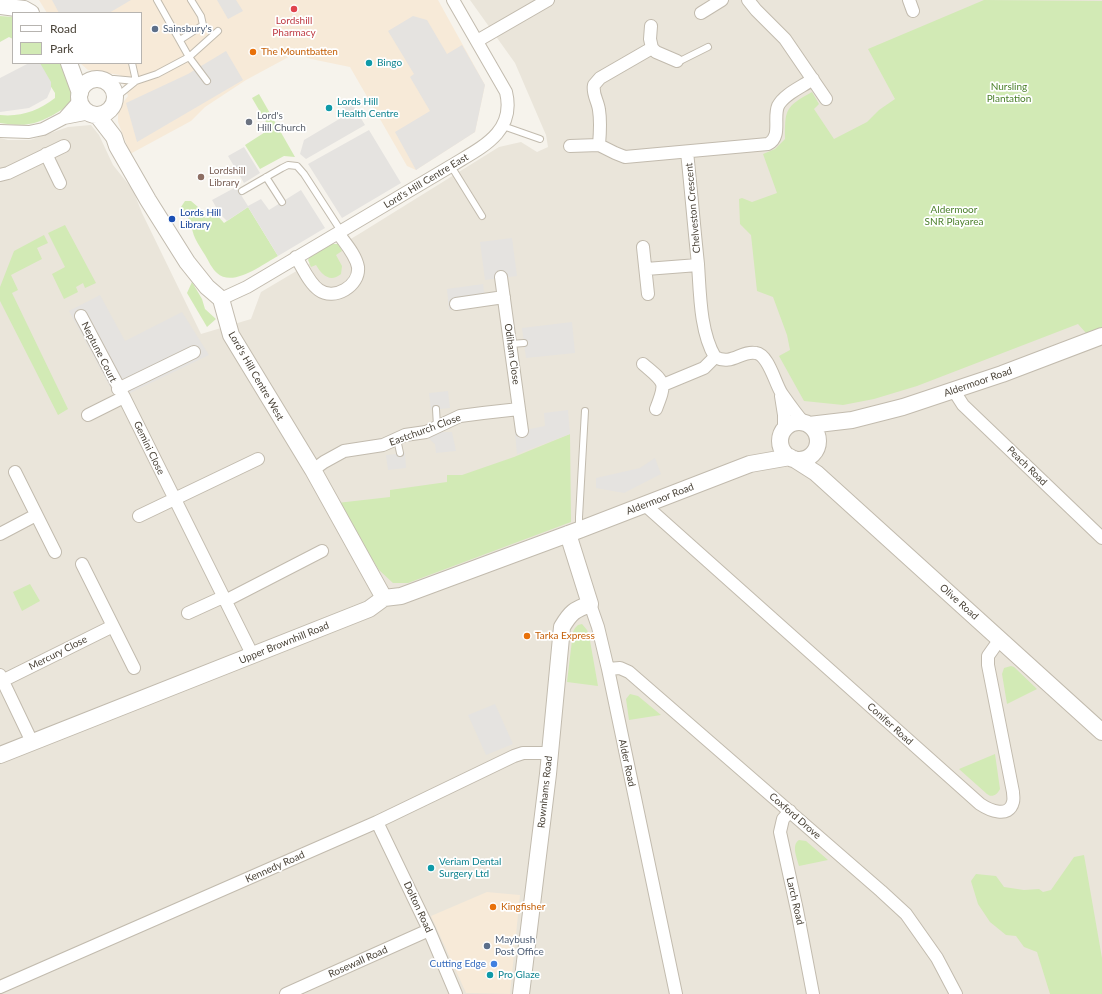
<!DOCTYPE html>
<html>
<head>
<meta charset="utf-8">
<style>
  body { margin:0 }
  #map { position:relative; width:1102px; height:994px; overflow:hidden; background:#f6f3ec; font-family:Lato,sans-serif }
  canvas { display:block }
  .legend { position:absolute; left:12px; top:12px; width:130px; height:52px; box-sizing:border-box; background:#fff; border:1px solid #b7b4b0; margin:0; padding:5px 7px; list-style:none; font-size:12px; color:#4b4439 }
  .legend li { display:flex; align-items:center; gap:8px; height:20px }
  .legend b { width:20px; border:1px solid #b7b4b0 }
</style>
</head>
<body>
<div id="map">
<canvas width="1102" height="994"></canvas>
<ul class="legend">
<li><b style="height:5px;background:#fff"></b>Road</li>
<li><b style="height:11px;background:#d2eab5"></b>Park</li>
</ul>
</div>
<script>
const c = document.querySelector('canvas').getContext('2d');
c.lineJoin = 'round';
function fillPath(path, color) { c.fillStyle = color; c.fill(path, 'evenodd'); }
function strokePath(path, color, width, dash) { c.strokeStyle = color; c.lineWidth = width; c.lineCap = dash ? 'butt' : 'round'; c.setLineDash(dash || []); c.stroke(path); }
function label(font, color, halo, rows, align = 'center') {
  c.font = font + ' Lato,sans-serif'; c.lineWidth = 3.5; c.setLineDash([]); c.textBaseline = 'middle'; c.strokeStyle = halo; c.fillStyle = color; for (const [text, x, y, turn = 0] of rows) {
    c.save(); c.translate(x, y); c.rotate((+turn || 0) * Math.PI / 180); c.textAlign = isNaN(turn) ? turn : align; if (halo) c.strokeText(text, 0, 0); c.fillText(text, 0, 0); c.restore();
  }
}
fillPath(new Path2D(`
  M470,0H1102V994H0V138L8,140H30L68,127L91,125L99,135L113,165L133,190L142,213L201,334L251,319L261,292L359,234L499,147L521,142L537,152L548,147L546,135L515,63Z`), '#eae5da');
fillPath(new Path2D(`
  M39,0H438L485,85L475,132L416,170L407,166L350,67L311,59L296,53L246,80L205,107L191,121L130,154L118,122V114L121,105L128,96L120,75L88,70L80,63H141V13H47Z
  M487,892L520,895L510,994L466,993L431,916Z`), '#f7ead8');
fillPath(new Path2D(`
  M984,0L1102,1V327L1086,333L1078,324L917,386L874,399L843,405L804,401L779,356L790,350L787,335L773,297L757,291L751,235L740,224L739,199L742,198L752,202L777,193L763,154L775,149L785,139C785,109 785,107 812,92L819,104L814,109L834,139L867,122L879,110L895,99L868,49Z
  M0,16L13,17V39L9,37L0,42Z
  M36,63H60C64,70 75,92 72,100C70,106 63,109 58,112C37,125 25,127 0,123V115C21,117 38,111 55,98V93Z
  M259,94L295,157L284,156L260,169L245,145L270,129L252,98Z
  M185,201H191L198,207L205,218L217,215L224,223L248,207L278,256C263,264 233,288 217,273C212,269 208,260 205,255C197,242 192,236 191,221L186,216L181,207Z
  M65,225L96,283L85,288L83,283L76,287L78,292L64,299L52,274L65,267L48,233Z
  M44,235L48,243L37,248L42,259L11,275L18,290L12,293L68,409L58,415L0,301V287L14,251Z
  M330,244H338L342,251L336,255L342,266L341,274C330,283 322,275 316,265L311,267L308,260L311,255Z
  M192,282L202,299L205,309L216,319L207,327L187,293Z
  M570,434L571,522L408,583H393L379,570L337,503L390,497V490L447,482V475H462L514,457Z
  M30,584L40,601L22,611L13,592Z
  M582,624L587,630L589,635L598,686L567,682L573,632L575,628L578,625Z
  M1011,666L1014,667L1037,689L1007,704L1002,674L1004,668Z
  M630,694L638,696L661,715L629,720L626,699Z
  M995,754L1000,789C997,795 992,798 987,794L959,769Z
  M799,840L806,841L828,860L799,866C797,858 791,845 799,840Z
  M1084,855L1102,958V994H1050L1037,952L1024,947L1016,936L1006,935L990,922L978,904L971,881L976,874L996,876L1004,887L1024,890L1039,889L1043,892L1051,890L1074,857Z`), '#d2eab5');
fillPath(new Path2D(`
  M52,0H131L109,13H59Z
  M217,0H236L243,11L228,19Z
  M413,16L427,20L447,54L462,45L485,85L475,132L416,170L395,132L430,111L410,77L414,74L388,31Z
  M226,51L243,80L137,142L126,103L188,74Z
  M29,63H40L51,82V89L47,98L29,108L0,112V78Z
  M350,100L365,125L306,159L300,154L304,140L346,115L341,105Z
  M369,130L401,183L342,218L308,164Z
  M244,147L260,173L244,183L228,156Z
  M236,187L248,206L261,199L269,210L301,190L325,228L278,256L248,207L227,221L220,214L212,200Z
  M512,238L517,276L485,280L480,242Z
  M483,284L486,305L449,310L447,289Z
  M100,295L125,341L182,312L209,355L130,393L114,394L69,311Z
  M572,322L575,353L526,358L522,328Z
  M448,391L450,408L431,410L429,393Z
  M568,410L570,434L517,454L515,432L545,426L544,413Z
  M440,432H452L456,451L436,453L435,444L428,438Z
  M405,453L406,468L388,470L386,455Z
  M655,458L661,474L624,493L596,488V478L640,468Z
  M495,704L513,744L486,755L468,715Z`), '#e5e3e0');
const service = new Path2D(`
  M157,0L189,57L207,81
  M180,40L203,25L201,16L191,0
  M677,61L682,60L708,47
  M132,63L136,81
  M103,81L114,79L136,81
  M115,98L136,81L157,74L189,57L218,31
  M503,126L540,139
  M451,166L482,216
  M266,177L282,202
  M242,191L282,168L288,165L297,166L304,174L341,231
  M511,344L524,343
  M436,409L437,426
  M397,439L400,453
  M579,528V517L585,411`);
const minor = new Path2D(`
  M748,0L756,10L785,39L826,99
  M909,0L913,11
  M701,13L722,0
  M651,26L650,39L652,48L656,52L677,61
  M477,41L548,0
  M64,118L80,100
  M0,131L29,132L43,129L64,118L90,113
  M599,145C600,133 601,122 599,110C598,101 592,94 594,85L600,78L652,48
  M570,146L599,145L615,153L625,157L768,144C782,137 773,118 778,106C784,94 802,87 813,79
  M687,152C691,189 694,227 698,264C700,293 700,332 715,357C732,366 741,350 756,353C769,355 775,384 782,394C789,404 796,414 804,423
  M46,154L60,183
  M0,175L8,173L64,146
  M643,247L648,294
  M296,257C303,268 309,283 319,290C334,301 360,286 358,267C356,255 345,243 338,233
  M646,269L698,265
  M501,277L522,431
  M221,299L247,287L451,166C480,148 516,133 506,92L453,0
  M456,304L504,297
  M81,316L124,397L253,656
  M643,364C665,383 667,381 656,409
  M663,385L704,368L715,357
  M118,389L194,352
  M954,391L963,405L1102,538
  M781,396L784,415V430
  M88,415L124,397
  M313,470L324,462L344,451L383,445L405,435L426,432L460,416L483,413L519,409
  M15,472L55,552
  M645,505L980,804C989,810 1009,819 1013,802C1014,799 1013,795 1013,792L988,665V656L1000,639
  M139,516L258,459
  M0,534L36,515
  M82,564L134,668
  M225,601L322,551
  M590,604L598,627L608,669L676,994
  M188,613L223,597
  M608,669L620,668L629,672L881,891L906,914L937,958L956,994
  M0,675L32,742
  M0,682L113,626
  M790,811L783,819L780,832L797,910L813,994
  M377,822L429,930L456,994
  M0,987L377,822L514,756L523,753H550
  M286,994L429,930`);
const tertiary = new Path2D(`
  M0,6L24,9L31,13
  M69,63L80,93
  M79 97a18 18 0 1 1 36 0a18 18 0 1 1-36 0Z
  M97,115L114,137L117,146L148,200L187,262L207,287L221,299L231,335L313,470L384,598
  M780 441a19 19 0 1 1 38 0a19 19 0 1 1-38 0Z
  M809,425L852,420L903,407L1002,374L1102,336
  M794,459L816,473L1102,732
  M0,755L369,609L384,598L401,596L579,530L750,464L790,457
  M521,994L548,774L562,627C571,612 574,610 590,604L568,534`);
strokePath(service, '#c2bbae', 8);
strokePath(minor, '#c2bbae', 14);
strokePath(tertiary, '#c2bbae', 18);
strokePath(service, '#fff', 6);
strokePath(minor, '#fff', 12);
strokePath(tertiary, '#fff', 16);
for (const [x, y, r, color] of [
  [294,9,4,"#e0444e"],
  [155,29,4,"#5c6f8a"],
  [253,52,4,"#e8710a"],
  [369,63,4,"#0f9aa8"],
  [329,108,4,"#0f9aa8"],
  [249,122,4,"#6b7280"],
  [201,177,4,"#8d6e63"],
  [172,219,4,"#1a4fb4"],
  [527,636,4,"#e8710a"],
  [431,868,4,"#0f9aa8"],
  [493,907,4,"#e8710a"],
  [487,946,4,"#5c6f8a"],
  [494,964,4,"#3f7fe0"],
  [490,975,4,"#0f9aa8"]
]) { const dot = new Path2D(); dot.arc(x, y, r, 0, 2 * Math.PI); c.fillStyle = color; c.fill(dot); strokePath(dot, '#fff', 1.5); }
label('10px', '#be3a42', '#fff', [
  ["Lordshill",294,21],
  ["Pharmacy",294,33]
]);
label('10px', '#4e5e75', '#fff', [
  ["Sainsbury's",163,29],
  ["Maybush",495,940],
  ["Post Office",495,952]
], 'left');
label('10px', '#c56008', '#fff', [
  ["The Mountbatten",261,52],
  ["Tarka Express",535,636],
  ["Kingfisher",501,907]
], 'left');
label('10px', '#0d838f', '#fff', [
  ["Bingo",377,63],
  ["Lords Hill",337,102],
  ["Health Centre",337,114],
  ["Veriam Dental",439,862],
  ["Surgery Ltd",439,874],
  ["Pro Glaze",498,975]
], 'left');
label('10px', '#4a7f2a', '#fff', [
  ["Nursling",1009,87],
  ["Plantation",1009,99],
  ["Aldermoor",954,210],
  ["SNR Playarea",954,222]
]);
label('10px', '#5b616d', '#fff', [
  ["Lord's",257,116],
  ["Hill Church",257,128]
], 'left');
label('10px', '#785e54', '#fff', [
  ["Lordshill",209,171],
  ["Library",209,183]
], 'left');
label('10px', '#4b4439', '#fff', [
  ["Lord's Hill Centre East",426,181,-31],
  ["Chelveston Crescent",693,208,-95],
  ["Neptune Court",99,352,63],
  ["Odiham Close",512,354,82],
  ["Lord's Hill Centre West",256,376,60],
  ["Aldermoor Road",978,382,-19],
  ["Eastchurch Close",425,430,-20],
  ["Gemini Close",149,448,64],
  ["Peach Road",1027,466,44],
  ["Aldermoor Road",660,499,-21],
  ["Olive Road",959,602,42],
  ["Upper Brownhill Road",284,643,-22],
  ["Mercury Close",58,653,-27],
  ["Conifer Road",890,724,42],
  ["Alder Road",627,763,78],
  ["Rownhams Road",545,792,-84],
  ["Coxford Drove",795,816,41],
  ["Kennedy Road",275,867,-24],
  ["Larch Road",795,901,77],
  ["Dolton Road",418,907,65],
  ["Rosewall Road",358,962,-24]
]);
label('10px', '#164399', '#fff', [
  ["Lords Hill",180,213],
  ["Library",180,225]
], 'left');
label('10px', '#366cbe', '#fff', [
  ["Cutting Edge",486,964]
], 'right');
</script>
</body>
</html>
